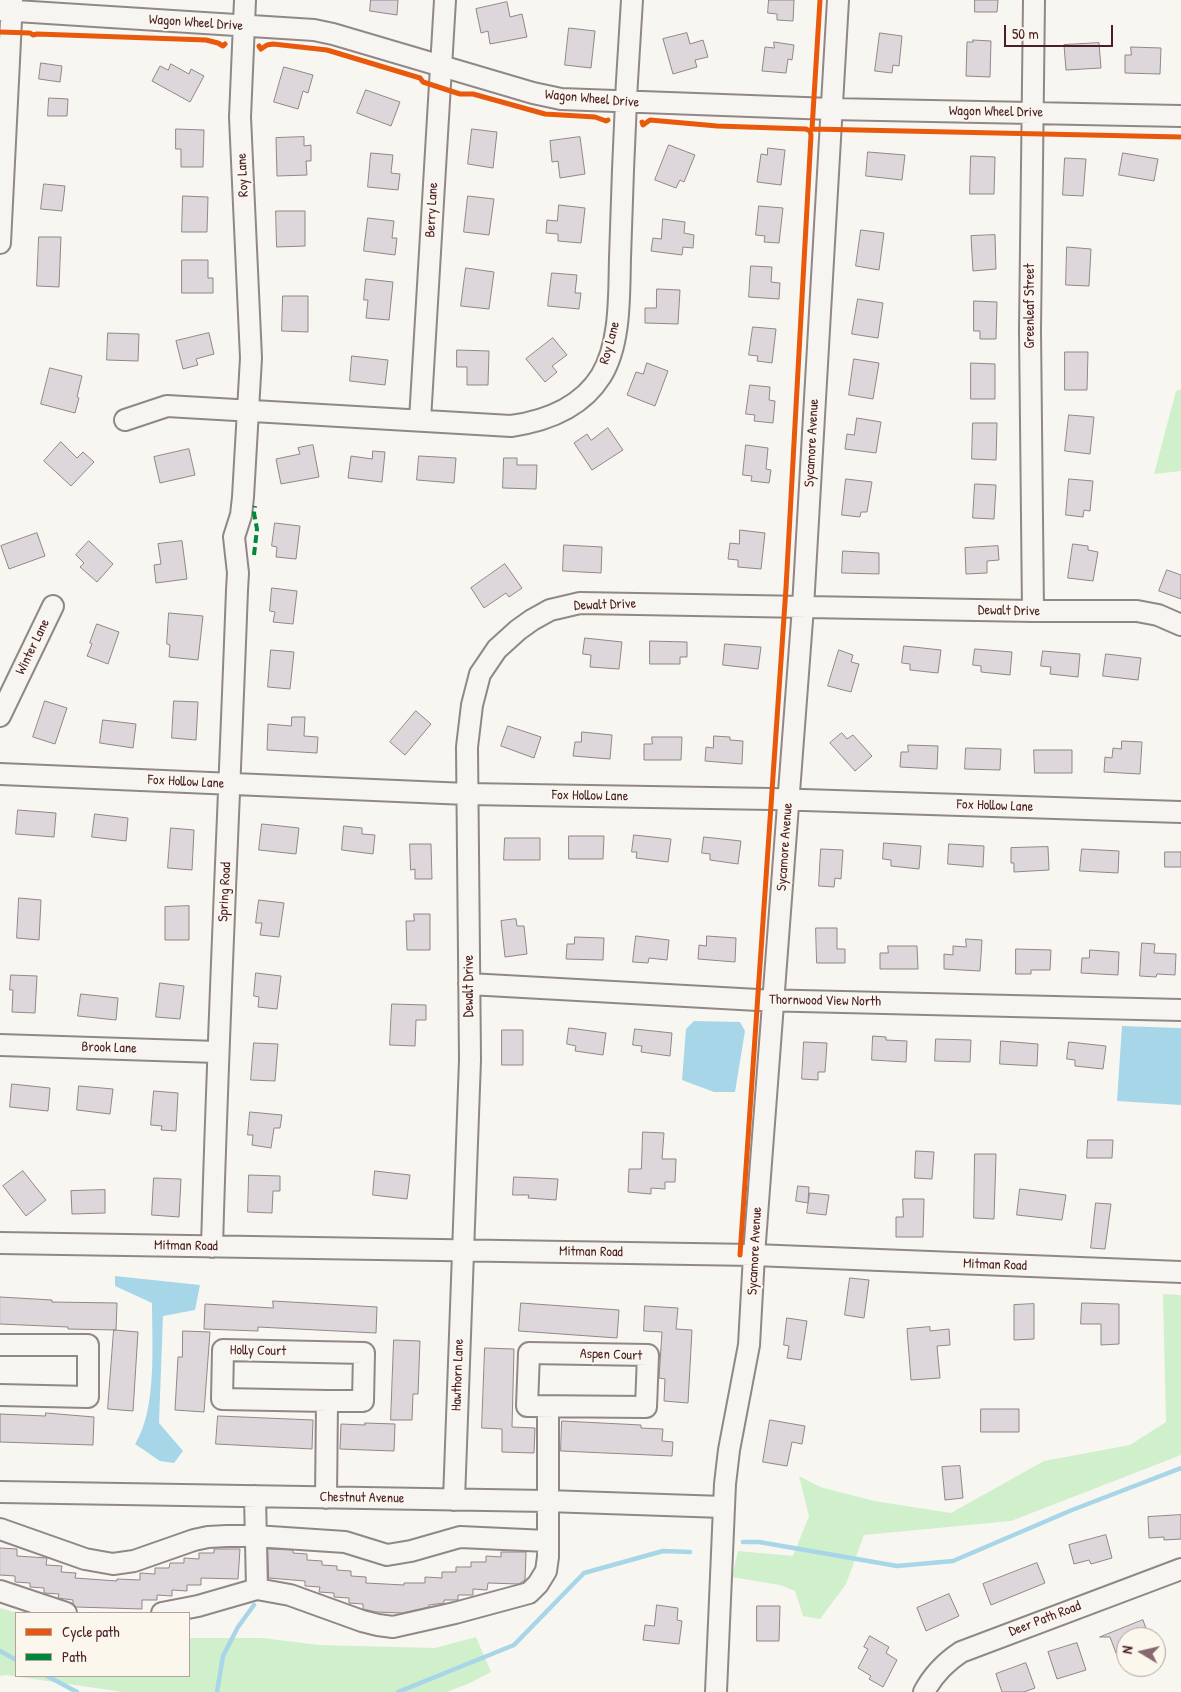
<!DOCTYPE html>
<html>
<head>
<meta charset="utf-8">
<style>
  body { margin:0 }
  #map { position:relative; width:1181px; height:1692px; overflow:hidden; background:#f8f6f0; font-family:"Patrick Hand",sans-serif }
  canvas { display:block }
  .legend { position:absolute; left:15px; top:1612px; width:175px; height:65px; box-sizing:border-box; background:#fbf7ec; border:1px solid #b4a19f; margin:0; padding:6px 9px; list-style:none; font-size:15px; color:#4a1f2b }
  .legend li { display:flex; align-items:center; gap:10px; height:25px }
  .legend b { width:25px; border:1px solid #b4a19f }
  .north { position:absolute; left:1116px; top:1627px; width:50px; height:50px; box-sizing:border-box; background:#fbf7ec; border:1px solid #b4a19f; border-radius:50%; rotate:279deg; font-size:14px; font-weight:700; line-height:20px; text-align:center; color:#4a1f2b }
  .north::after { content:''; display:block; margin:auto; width:18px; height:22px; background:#876a70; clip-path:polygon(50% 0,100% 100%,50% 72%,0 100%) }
  .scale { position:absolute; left:1004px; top:25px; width:109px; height:22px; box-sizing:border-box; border:2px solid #4a1f2b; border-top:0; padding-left:6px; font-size:15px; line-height:18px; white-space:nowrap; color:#4a1f2b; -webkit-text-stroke:4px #fbf7ec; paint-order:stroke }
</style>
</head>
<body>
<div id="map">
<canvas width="1181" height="1692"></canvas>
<ul class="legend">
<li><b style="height:6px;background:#e8590c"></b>Cycle path</li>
<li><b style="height:6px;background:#00873e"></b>Path</li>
</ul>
<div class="north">N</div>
<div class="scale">50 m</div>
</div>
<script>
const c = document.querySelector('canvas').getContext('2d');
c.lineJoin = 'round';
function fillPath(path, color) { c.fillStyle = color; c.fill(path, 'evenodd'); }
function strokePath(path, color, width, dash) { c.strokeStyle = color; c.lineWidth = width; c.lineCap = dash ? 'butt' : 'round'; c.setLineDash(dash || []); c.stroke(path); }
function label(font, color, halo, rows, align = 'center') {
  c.font = font + ' "Patrick Hand",sans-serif'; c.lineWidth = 4; c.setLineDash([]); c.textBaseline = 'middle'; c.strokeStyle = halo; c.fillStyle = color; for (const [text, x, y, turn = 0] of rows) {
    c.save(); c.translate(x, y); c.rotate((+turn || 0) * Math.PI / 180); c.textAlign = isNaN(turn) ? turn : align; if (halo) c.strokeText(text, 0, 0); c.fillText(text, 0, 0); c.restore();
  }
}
fillPath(new Path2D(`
  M1181,389V471L1154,474L1176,391Z
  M1163,1294L1181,1295V1455L1011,1521L864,1535L846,1584L820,1619L803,1616L795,1591L780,1585L732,1577L738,1551L793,1556L809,1516L799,1476L820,1487L874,1501L951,1513L1044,1461L1130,1445L1166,1422Z
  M0,1608L17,1613L16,1676H189V1638H263L318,1645L435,1648L476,1637L491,1672L470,1683L447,1692H123L6,1675L0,1676Z`), '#d0efcb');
fillPath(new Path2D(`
  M694,1021L740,1022L745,1031L735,1092H714L682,1080L686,1029Z
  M1122,1026L1181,1028V1105L1117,1101Z
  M115,1276L200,1285L195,1310L163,1316L159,1423L183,1451L174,1463L160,1461L135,1444C157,1410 152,1344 152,1303L115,1286Z`), '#a8d6e9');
strokePath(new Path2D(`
  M743,1542H759L897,1566L953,1561L1072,1510L1181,1468
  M0,1651L16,1660
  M47,1676L77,1692
  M217,1692L223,1656L238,1627L254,1605
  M398,1692L514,1645L584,1573L663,1551L690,1552`), '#a8d6e9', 4.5);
const building = new Path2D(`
  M371,0H398L397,15L370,11Z
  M769,0H794L793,21L777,20V14L768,13Z
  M975,0H998L997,12H975Z
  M507,2L510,17L522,14L527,37L490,44L488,31L481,33L476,9Z
  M569,28L595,31L591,68L565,65Z
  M687,33L690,44L703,40L708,57L695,60L697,67L673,74L663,39Z
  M880,33L902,36L899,66L893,65L892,73L875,71Z
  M973,40L991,41L990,77L966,76L967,42H973Z
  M774,42L794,45L792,60L788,59L786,73L762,71L765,47L774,48Z
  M1099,43L1101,68L1066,70L1064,45Z
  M1131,47L1161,48L1160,74L1125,73V55H1131Z
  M41,63L62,66L60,82L39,79Z
  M171,64L189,74L191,69L204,76L190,102L152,81L160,66L168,70Z
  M284,67L313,75L308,93L303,91L298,109L274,102Z
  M366,90L400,102L391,126L357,113Z
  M49,98L68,99L67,116H48Z
  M176,129L204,130L203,167H181V149H176Z
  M472,129L497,132L493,168L468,164Z
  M304,137V146L311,145V161H306L307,175L277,176L276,138Z
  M580,137L585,174L560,178L558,161L552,162L550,141Z
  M669,145L695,155L684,182L680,180L676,188L655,180Z
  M768,148L785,150L781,185L757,182L761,154L767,155Z
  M868,152L905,155L902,180L866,176Z
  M371,153L393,155L391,173L400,174L398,190L368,187Z
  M1123,153L1158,159L1154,181L1119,175Z
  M971,156L995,157L994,194H970Z
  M1065,158L1086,159L1083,196L1063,195Z
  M44,184L65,186L62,211L41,209Z
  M183,196L208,197L207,232H182Z
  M468,196L494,199L489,235L464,232Z
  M559,205L585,208L581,243L558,241V234L546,233L547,220L557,221Z
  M759,206L783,208L779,243L764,242L765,236L756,235Z
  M276,211H305V246L277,247Z
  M368,218L394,221L392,238H397L395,255L364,251Z
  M663,219L685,222L684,233L694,235L693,248L683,247L682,255L651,251L653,238L661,239Z
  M861,230L884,233L879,270L856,266Z
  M995,235L996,269L973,271L971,236Z
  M39,237H61L59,287L37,286Z
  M1067,247L1091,249L1089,286L1066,285Z
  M182,260H208V278H213V293H182Z
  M751,266L772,267L771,282L780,283L779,299L749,297Z
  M466,268L494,272L489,309L461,306Z
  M552,273L577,275L575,293H581L579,309L548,306Z
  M366,279L393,282L389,320L366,318L368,300H364Z
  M657,289L680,290L678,324L645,323V308H656Z
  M283,296H308V332L282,331Z
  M858,299L883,303L878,338L852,334Z
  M974,301L997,302L996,339H980V331H974Z
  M753,327L776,329L772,363L757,361L758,356L749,355Z
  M108,333L139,334L138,361L107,360Z
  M209,333L214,354L196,359L198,365L183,369L176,341Z
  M553,338L567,355L552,366L557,372L545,382L526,359Z
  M457,350L489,351L488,385H467V367H457Z
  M1065,352H1088L1087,390H1065Z
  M352,356L388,360L385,385L350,381Z
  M854,359L879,363L873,399L849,395Z
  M647,363L668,371L655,406L627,395L636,372L643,374Z
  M971,363L995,364V399H971Z
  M50,368L82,376L77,397L79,398L75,413L41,404Z
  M750,385L770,387L769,400L775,401L773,423L754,421L755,415L746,414Z
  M1069,415L1094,417L1090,454L1065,451Z
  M857,418L881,422L876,453L845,449L847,434L854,435Z
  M973,423H997L996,460L972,459Z
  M608,428L623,450L592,470L574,443L587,434L591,440Z
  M61,442L77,458L83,452L94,462L71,486L44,461Z
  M313,445L319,477L281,484L276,459L300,454L298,448Z
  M746,445L768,448L766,469L771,470L769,483L751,481L752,476L743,475Z
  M189,449L195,475L160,483L154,457Z
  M373,451L385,452L382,482L348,478L351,456L372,459Z
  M419,456L456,458L454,483L417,480Z
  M504,458H517V465H537L536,489L503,488Z
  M846,479L872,482L867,512H861L860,517L842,515Z
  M1069,479L1093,481L1090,511L1084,510L1083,517L1066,515Z
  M975,484L996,485L994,519L973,518Z
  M275,523L300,526L296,559L276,557L277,547L272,546Z
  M740,530L765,533L761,569L738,567V560L728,559L730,543L739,544Z
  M37,533L45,556L9,569L1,546Z
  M89,541L113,564L97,582L80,567L84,563L76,555Z
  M182,541L187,579L156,583L154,565L161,564L158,544Z
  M1073,544L1088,546V550L1098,552L1093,581L1068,578Z
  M564,545L602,547L601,573L563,571Z
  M998,546L999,560L987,561V573L966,574L965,548Z
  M843,551L879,553V574L842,573Z
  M505,564L522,588L509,597L506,593L484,608L471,588Z
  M1167,570L1181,575V599L1159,591Z
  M272,588L297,591L293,624L273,622L275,612L270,611Z
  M169,613L203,616L198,660L169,657L170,645L167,644Z
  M97,624L119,632L108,664L87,656L92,644L90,643Z
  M585,638L622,642L619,669L590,667L591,655L583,654Z
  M650,641L687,642V657H680V664H650Z
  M725,644L761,647L758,669L723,665Z
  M904,646L941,650L938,673L910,670V664L902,663Z
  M975,649L1012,652L1010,675L981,672V666L973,665Z
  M271,650L294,652L290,689L268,687Z
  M839,650L853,655L851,662L859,664L851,692L828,686Z
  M1043,651L1080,654L1078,677L1050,674L1051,667L1041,666Z
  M1106,654L1141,658L1138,680L1103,676Z
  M45,701L67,708L55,744L33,737Z
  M174,701L198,702L196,740L172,738Z
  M416,711L431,724L405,755L390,742Z
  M292,717H305L304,736L318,737L317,753L267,750L268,724L291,726Z
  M103,720L136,724L133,748L100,743Z
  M508,726L541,737L534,758L501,746Z
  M582,732L612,735L610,759L573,756L575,742H581Z
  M842,733L847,739L853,735L872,756L855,771L830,743Z
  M714,736L730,737V740L743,741L742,764L705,761L706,747L713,748Z
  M652,737H682L681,760H644V744H652Z
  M1122,741L1142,742L1140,774L1104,772L1105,757L1112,758L1113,748L1121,749Z
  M908,745L938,746L937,769L900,767L901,752H908Z
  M966,748L1001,749L1000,770L965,769Z
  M1034,750H1072V773H1035Z
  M18,810L56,813L54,837L16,834Z
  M95,814L128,818L126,841L92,837Z
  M262,824L299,828L296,854L259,850Z
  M344,826L362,828V834L375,835L373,854L342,850Z
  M171,828L194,830L192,870L168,868Z
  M634,835L671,839L668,862L636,858L637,852H632Z
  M569,836H604L603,859H569Z
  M704,837L741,841L738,864L710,860V854L702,853Z
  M505,838H540V860H504Z
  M884,843L921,846L919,869L891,866V860L883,859Z
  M410,844H431L432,879H415V869L411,870Z
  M949,844L984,846L983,867L948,864Z
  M1048,847L1049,870L1014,872V863H1011V848Z
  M821,849L843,850L841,879L835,878L834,887L819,886Z
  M1082,849L1119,851L1118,873L1080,871Z
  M1165,852H1181V867H1165Z
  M19,898L41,900L39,940L17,938Z
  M259,900L284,903L279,937L260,935L262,923H256Z
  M189,906V940H165V907Z
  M414,914H430V950H407L406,921H414Z
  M516,919L517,926H524L527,954L505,957L501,921Z
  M816,928H837V949H845V963H817Z
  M636,936L669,940L667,960L649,958L648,963L633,962Z
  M707,936L736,938L735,962L698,959L699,945L706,946Z
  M575,937L604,938L603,960L566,959L567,944H574Z
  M966,939L982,940L980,971L944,969V954L953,955V946L966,947Z
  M1142,943L1155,944L1154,953L1176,954L1175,975L1157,974L1156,977L1140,976Z
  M888,946H917L918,969H880V953H888Z
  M1016,949L1051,950L1050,970H1031V974H1016Z
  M1090,950L1119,952L1118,975L1081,973L1082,958H1089Z
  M256,973L281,976L277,1009L258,1007L259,997L254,996Z
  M11,975L37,976L35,1013L12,1012L13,990H10Z
  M160,983L184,986L180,1019L156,1017Z
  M81,994L118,998L116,1020L78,1016Z
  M392,1004L426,1005V1020H416L415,1046L390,1045Z
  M569,1028L606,1033L603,1055L575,1051L576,1046L567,1044Z
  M635,1029L672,1033L670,1056L641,1052L642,1046L633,1045Z
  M502,1030H523V1065H502Z
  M873,1036L886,1037V1040L907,1041L906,1062L872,1060Z
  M936,1039L971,1040L970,1062L935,1061Z
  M1001,1041L1038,1044L1037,1066L1000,1064Z
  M804,1042L827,1043L825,1072H818V1080L802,1079Z
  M1069,1042L1106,1046L1103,1069L1075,1066V1060L1067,1059Z
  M254,1043L278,1044L275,1081L251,1080Z
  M12,1084L50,1088L48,1111L10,1107Z
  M79,1086L113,1089L110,1114L77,1110Z
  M154,1091L178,1093L176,1131L161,1130L162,1126L151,1125Z
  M250,1112L282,1115L280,1128H274L271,1148L252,1145L253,1135H248Z
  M643,1132L664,1133L662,1159H676L675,1182H665V1189L651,1188V1194L628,1192L629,1169H641Z
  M1088,1140H1113L1112,1158H1087Z
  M916,1151L934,1152L932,1179L915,1178Z
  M975,1154H996L994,1219L974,1218Z
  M23,1171L46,1200L26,1216L3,1186Z
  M375,1171L410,1175L407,1199L373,1195Z
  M249,1175L280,1176V1191H273L272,1213L248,1212Z
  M514,1177L558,1179L556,1200L528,1198L529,1195H513Z
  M154,1178L181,1179L179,1217L152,1215Z
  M798,1186L809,1187L808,1203L796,1201Z
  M1020,1189L1066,1195L1062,1220L1017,1215Z
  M105,1190V1213L72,1214L71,1191Z
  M810,1193L829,1195L826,1215L807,1213Z
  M903,1199H924L923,1237H896V1217H903Z
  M1096,1203L1111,1204L1105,1249L1091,1248Z
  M850,1278L869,1280L864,1318L845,1315Z
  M0,1297L52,1300V1302L117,1303L116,1330L68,1329V1327L0,1324Z
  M273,1301L377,1307L376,1333L258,1327V1331L204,1329L205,1304L273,1308Z
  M521,1303L619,1310L617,1338L519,1331Z
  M1082,1303L1119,1304V1344L1101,1345V1324H1081Z
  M1034,1304V1339L1014,1340V1305Z
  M645,1306L678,1308L676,1329L692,1330L688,1403L664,1401L665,1379L659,1378L662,1332L644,1331Z
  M787,1318L807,1321L801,1360L787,1358L789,1346L784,1345Z
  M930,1327V1331L949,1329L950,1345L937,1346L940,1378L911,1380L907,1329Z
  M114,1330L138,1332L133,1411L108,1409Z
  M183,1331L210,1332L204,1412L175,1410L178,1357H182Z
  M394,1340L420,1341L418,1394H413L412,1420H391Z
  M485,1348L514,1349L512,1427L535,1428L534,1453L502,1452V1429L482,1428Z
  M981,1409H1019V1432H981Z
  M46,1413L94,1417L93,1445L0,1442V1414L45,1416Z
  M218,1416L313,1420L312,1449L216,1444Z
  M770,1420L805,1426L802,1444L792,1442L787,1466L763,1462Z
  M562,1421L641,1425V1428L663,1429L662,1441L673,1442L672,1456L561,1451Z
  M365,1423L395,1424L394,1451L340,1449L341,1424L365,1425Z
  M960,1466L963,1498L945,1500L942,1467Z
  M1181,1515V1539L1164,1540V1537L1149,1538L1148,1517Z
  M1106,1535L1112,1558L1091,1564L1089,1560L1074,1564L1069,1545Z
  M0,1548L17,1549V1556L47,1558L46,1565L62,1566L61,1572L76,1573L75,1578L117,1581V1579L140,1580V1573L155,1574V1568H169L170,1563H184V1558L199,1559V1553H214V1549H240L238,1579L201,1578V1585H187V1591L172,1590V1596L157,1595V1600H142V1609L76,1607L73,1604V1600L58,1598L59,1594L44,1593V1588L30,1587V1583L15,1582V1576L0,1575Z
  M268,1549L293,1550V1553L307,1554V1560L322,1561V1565L337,1566V1570L351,1571V1576L366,1577V1583L404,1585V1583H425V1577L442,1578V1572H456V1567H471V1562H486V1556L501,1557V1552H526L525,1580L519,1584L488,1583L487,1590L473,1589V1595H458V1600H444V1603L429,1605V1607L402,1613L376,1612L363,1609V1604L349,1603V1598L334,1597V1593L319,1592L320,1587L305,1586V1581L269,1578Z
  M1037,1563L1045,1583L991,1605L983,1584Z
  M949,1594L959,1616L926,1631L917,1608Z
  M657,1605L678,1608L677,1620L682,1621L679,1644L643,1640L645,1625L654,1626Z
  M757,1606H780L779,1641H757Z
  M1143,1620L1149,1637H1126V1649L1116,1653L1110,1637H1100Z
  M870,1636L889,1647L886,1653L897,1660L883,1687L869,1679L871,1676L858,1668L868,1649L864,1647Z
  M1077,1643L1086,1670L1057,1679L1048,1652Z
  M1026,1663L1035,1688L1024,1692H1002L996,1674Z`);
fillPath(building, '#ddd6db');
strokePath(building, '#918787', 1);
const minor = new Path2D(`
  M0,10L314,30L333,34L533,93L561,99L831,109L1181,116
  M0,243L12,0
  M125,420L167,406L511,426C546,421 581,408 601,376C621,344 619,294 620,258C621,229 622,200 623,170C625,114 628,57 632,0
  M420,420L445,0
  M1033,611L1030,330L1034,0
  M0,716L53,606
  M0,774L467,794L772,799L1181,812
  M469,984L758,1000L1181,1010
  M0,1045L217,1052
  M0,1243L754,1255L1181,1272
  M212,1247C218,1028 229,809 237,590L238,573L234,537L241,515L243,497L251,358L240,117L245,0
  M0,1345H88V1397L0,1395
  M529,1353L648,1355L646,1407L527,1406Z
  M0,1492L547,1501L723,1507
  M326,1498L327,1401L222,1399L223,1350L364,1353L363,1401H327
  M454,1500L470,1060L467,747L472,705L480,674L497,649L518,630L532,620L550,610L580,603L1033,611H1137L1158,615L1181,625
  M0,1529L85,1559L113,1564L134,1561L194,1540L208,1537L227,1536H255L345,1542L387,1555L411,1551L460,1537L547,1541
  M257,1589L290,1595L362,1621L378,1625L393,1627L455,1613L529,1593L538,1584L546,1571L548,1557V1407
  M0,1591L66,1613
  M162,1613L198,1606L257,1589L255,1496
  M716,1692L725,1484L729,1450L749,1345L754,1255L803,607L838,0
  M924,1692C933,1675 946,1662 961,1652L1181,1569`);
strokePath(minor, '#918787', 24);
strokePath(minor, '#f6f5f1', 20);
strokePath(new Path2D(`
  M254,555L257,529L254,513L255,506`), '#00873e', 4, [8, 4]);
strokePath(new Path2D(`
  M0,32L30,33L33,35L37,34L206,40L218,43L223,46L225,44
  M259,46L261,49L267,45L273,44L327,50L420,78L423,82L460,94H473L545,114L595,117L606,121L608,120
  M642,122L643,125L650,120L717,126L806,129L810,131L811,135L786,588L740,1255
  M812,129L1181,137
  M810,131L812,129L820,0`), '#e8590c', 5);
label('14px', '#4a1f2b', '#fbf7ec', [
  ["Wagon Wheel Drive",196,23,4],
  ["Wagon Wheel Drive",592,99,5],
  ["Wagon Wheel Drive",996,112,1],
  ["Roy Lane",243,175,-93],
  ["Berry Lane",432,210,-87],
  ["Greenleaf Street",1030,306,-90],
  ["Roy Lane",610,343,-75],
  ["Sycamore Avenue",812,443,-87],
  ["Dewalt Drive",605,605,-2],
  ["Dewalt Drive",1009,611,1],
  ["Winter Lane",33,647,-64],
  ["Fox Hollow Lane",186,782,3],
  ["Fox Hollow Lane",590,796,1],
  ["Fox Hollow Lane",995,806,2],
  ["Sycamore Avenue",785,847,-86],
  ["Spring Road",225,892,-87],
  ["Dewalt Drive",469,986,-90],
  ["Thornwood View North",825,1001,1],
  ["Brook Lane",109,1048,2],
  ["Mitman Road",186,1246,1],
  ["Sycamore Avenue",755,1251,-87],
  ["Mitman Road",591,1252,1],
  ["Mitman Road",995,1265,2],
  ["Holly Court",258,1351,1],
  ["Aspen Court",611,1355,2],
  ["Hawthorn Lane",458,1375,-88],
  ["Chestnut Avenue",362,1498,1],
  ["Deer Path Road",1045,1619,-21]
]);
</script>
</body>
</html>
